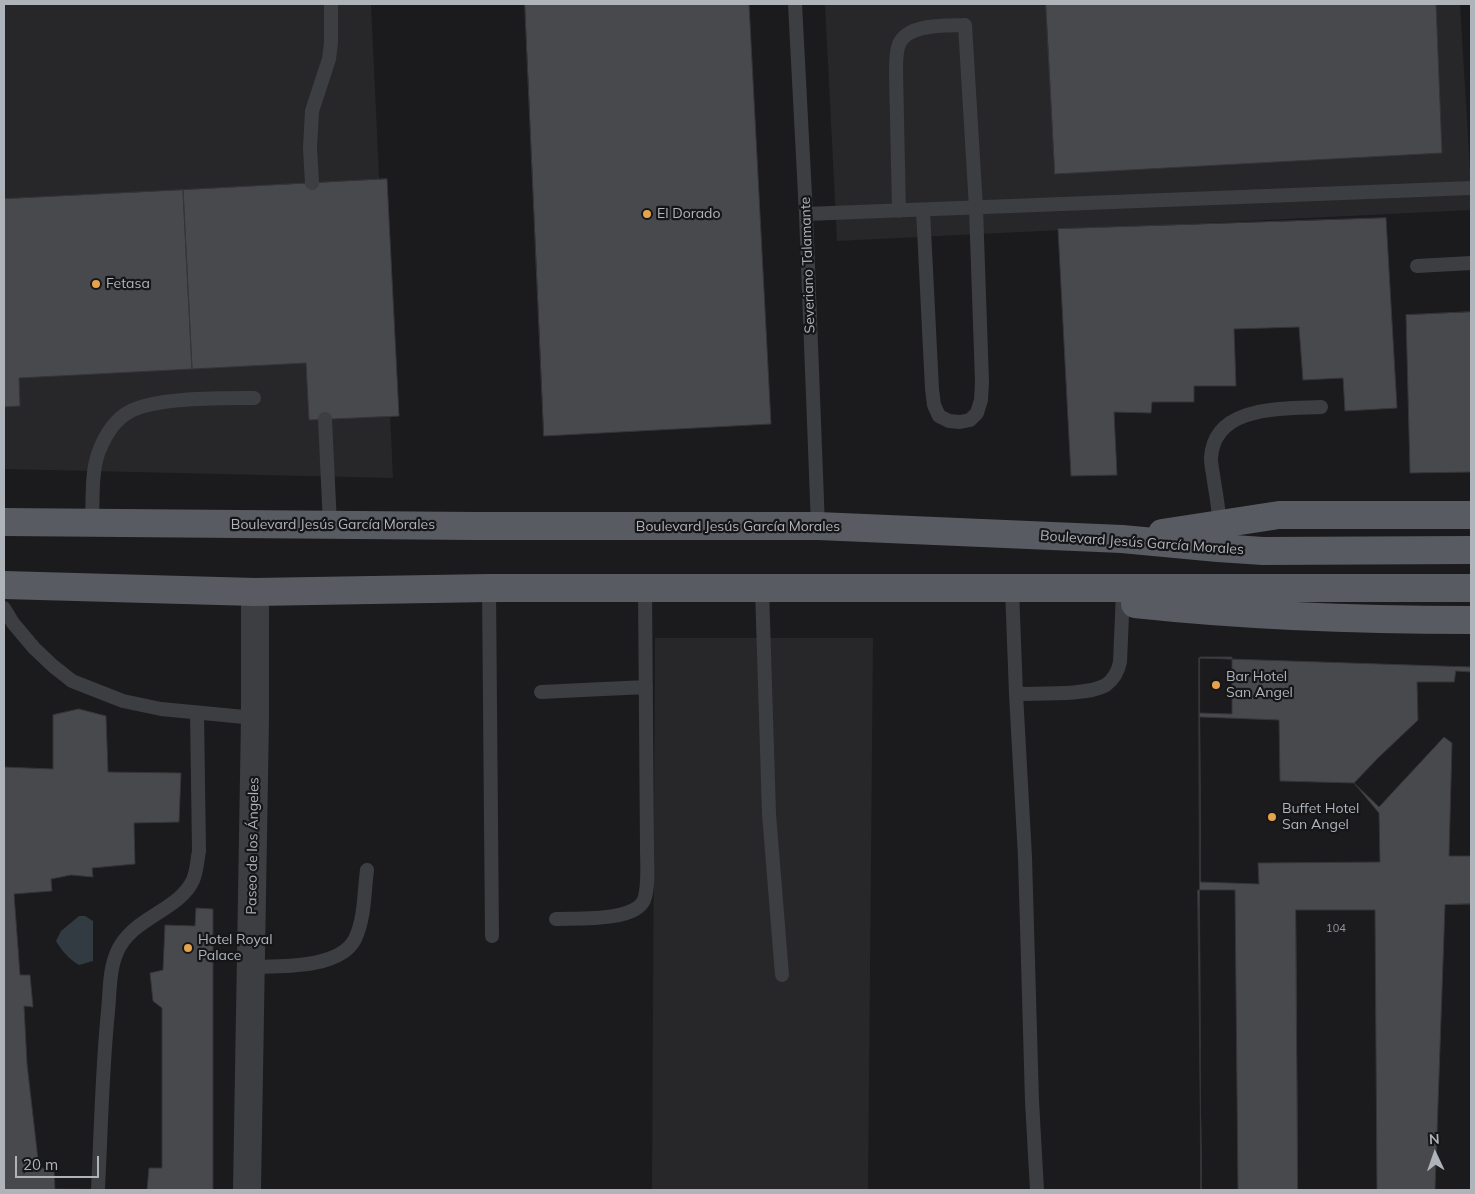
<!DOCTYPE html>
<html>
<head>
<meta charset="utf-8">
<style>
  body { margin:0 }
  #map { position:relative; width:1475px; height:1194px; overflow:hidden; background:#1b1b1d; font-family:Mulish,sans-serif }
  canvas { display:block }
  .frame { position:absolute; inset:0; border:5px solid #afb4bb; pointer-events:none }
  .north { position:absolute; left:1410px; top:1129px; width:50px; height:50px; -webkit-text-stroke:4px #161618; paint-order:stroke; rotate:357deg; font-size:14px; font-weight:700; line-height:20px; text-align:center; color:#afb4bb }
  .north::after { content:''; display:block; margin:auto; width:18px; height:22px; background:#afb4bb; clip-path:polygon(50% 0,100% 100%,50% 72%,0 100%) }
  .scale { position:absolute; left:15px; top:1156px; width:84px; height:22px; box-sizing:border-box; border:2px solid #afb4bb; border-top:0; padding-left:6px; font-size:15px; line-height:18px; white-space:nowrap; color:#afb4bb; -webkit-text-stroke:4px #161618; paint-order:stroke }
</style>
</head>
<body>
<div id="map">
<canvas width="1475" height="1194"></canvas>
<div class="frame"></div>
<div class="north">N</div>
<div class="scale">20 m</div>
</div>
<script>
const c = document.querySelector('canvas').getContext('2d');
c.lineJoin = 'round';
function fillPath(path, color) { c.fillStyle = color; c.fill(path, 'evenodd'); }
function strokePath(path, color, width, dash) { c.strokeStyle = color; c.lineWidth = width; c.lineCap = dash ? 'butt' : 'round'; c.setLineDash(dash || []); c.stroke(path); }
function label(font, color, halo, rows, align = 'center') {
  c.font = font + ' Mulish,sans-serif'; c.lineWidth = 4.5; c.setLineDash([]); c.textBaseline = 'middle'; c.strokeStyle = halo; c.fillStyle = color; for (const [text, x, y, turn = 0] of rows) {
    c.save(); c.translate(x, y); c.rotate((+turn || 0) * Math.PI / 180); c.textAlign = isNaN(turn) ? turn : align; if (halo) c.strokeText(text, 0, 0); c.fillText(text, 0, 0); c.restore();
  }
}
fillPath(new Path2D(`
  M4,4H371L393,478L4,469Z
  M825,4H1460L1471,186V210L837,241Z
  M655,638H873L868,1190H652Z`), '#27272a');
fillPath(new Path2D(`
  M79,916H85L93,921V961L79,965C69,959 62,951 56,941L61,931Z`), '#323b41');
const building = new Path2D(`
  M525,4H749L771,424L544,436Z
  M1046,4H1436L1442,153L1055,174Z
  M387,179L399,416L309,420L306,363L192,369L183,190Z
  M183,190L192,369L19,378L20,406L4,407V199Z
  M1386,218L1397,408L1345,411L1343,378L1303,380L1299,327L1234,329L1236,386H1194V402H1152L1151,413L1114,412L1117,475L1071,476L1058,229Z
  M1471,312V472L1410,473L1406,315Z
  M1200,657H1232V714L1200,713Z
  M1199,658L1471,667V1190H1201Z
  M1456,671L1471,672V856H1449L1452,743L1444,737L1379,807L1354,783L1378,758L1418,720L1417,682H1454Z
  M79,709L106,716L108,772L181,773L179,822L134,823L135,864L92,868L93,877L71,875L51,879L52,891L14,894L20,975H30L33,1007L24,1006L27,1064L39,1168L54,1169L55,1189L147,1190L149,1168H162V1008L153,1001L150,973L163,970L165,925L195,926L196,908L213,909V1190H4V767L53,769V715Z
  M1200,717L1279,720L1280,781L1354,783L1379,813L1380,862L1258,863L1259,884L1201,882Z
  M1198,890H1235L1238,1190H1202Z
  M1471,904V1190H1435L1445,905Z
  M1296,910H1375L1377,1190H1298Z`);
fillPath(building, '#48494d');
strokePath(building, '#353539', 1);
strokePath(new Path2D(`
  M795,4L806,214L818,526
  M312,183L310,148L312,111L329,59L331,43V4
  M899,211L896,71C896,62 896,52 899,44C908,23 947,26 965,25L976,208L982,382L981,400L977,413L970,420L960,422L949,421L939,416L934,405L932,389L923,210
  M806,214L1471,188
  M1417,266L1471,263
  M325,419L330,525
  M92,523C93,501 91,471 99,451C105,436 114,420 129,412C154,397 223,398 254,398
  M1219,527C1220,510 1215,491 1213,474C1212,469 1211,463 1211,458C1214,405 1282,409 1321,407
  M489,588L492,936
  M762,589L769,814L782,975
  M1012,589L1016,694L1025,857L1032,1101L1037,1190
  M4,608L13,623L34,648L53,666L72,681L123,701L161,709L255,718
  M541,692L646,687
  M1016,694C1039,693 1086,696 1106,685C1114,679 1118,672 1120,662L1123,592
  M556,919C577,918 634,922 644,900C649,887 647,863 647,849L645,588
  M251,967C280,966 340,969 355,939C365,918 364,892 367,870
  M98,1189C101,1130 102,1071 108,1011C110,992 109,970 117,952C132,917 179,911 193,880C197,871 197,861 199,851L197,713`), '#3c3e42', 14);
strokePath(new Path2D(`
  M247,1190L255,718V592`), '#3c3e42', 28);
strokePath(new Path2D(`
  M4,522L475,526H818L1122,539L1218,548L1263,551L1471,550
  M1162,533L1279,515H1471
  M4,585L255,592L489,588H1471
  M1135,604C1247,616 1359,620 1471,620`), '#585b61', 28);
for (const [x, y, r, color] of [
  [647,214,5,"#e5a44b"],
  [96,284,5,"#e5a44b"],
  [1216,685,5,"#e5a44b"],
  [1272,817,5,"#e5a44b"],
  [188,948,5,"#e5a44b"]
]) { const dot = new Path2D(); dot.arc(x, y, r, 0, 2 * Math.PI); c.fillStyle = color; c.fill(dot); strokePath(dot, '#161618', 2); }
label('11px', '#9599a0', null, [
  ["104",1336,929]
]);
label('14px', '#afb4bb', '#161618', [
  ["El Dorado",657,214],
  ["Fetasa",106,284],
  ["Bar Hotel",1226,677],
  ["San Angel",1226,693],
  ["Buffet Hotel",1282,809],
  ["San Angel",1282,825],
  ["Hotel Royal",198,940],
  ["Palace",198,956]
], 'left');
label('14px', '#afb4bb', '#161618', [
  ["Severiano Talamante",808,265,-92],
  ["Boulevard Jesús García Morales",333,525],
  ["Boulevard Jesús García Morales",738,527],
  ["Boulevard Jesús García Morales",1142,543,4],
  ["Paseo de los Ángeles",253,846,-89]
]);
</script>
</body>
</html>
